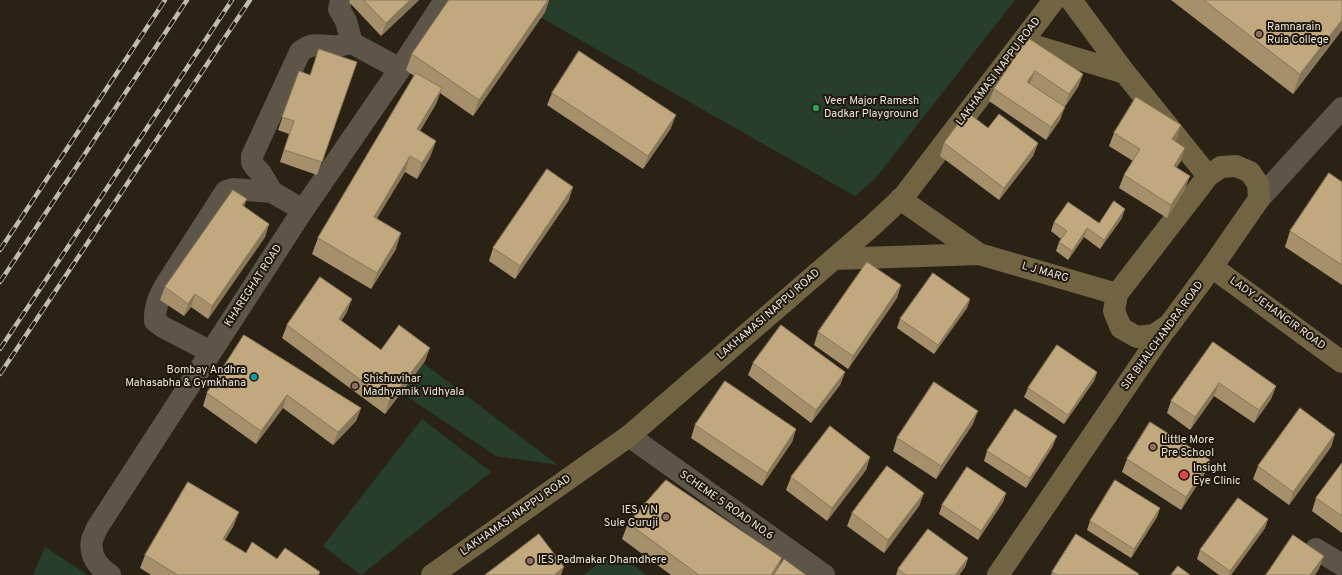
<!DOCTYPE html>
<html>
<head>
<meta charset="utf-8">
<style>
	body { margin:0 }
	canvas { display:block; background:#292215 }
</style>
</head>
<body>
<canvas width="1342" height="575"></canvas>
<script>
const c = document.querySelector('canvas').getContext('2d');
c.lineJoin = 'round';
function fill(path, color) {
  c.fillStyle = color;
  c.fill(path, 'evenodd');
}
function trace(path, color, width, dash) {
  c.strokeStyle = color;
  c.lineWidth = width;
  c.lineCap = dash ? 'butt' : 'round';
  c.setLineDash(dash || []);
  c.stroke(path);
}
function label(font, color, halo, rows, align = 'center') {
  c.font = font + ' Overpass,sans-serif';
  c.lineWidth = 4;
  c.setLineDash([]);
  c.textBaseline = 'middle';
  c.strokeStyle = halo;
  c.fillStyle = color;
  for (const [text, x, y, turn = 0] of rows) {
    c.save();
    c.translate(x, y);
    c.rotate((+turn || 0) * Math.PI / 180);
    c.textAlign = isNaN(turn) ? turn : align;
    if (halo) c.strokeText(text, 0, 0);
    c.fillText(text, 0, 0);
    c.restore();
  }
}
const green = new Path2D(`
	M510,0H1015L875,179L855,196Z
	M423,363L558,465L496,456L400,392Z
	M422,419L491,472L361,575L323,546Z
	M45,547L88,575H33Z
	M615,552L647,575H583Z`);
const street = new Path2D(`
	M341,0L339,9L346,21L352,43L400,69
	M1259,199L1342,108
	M303,210L272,192L260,172L255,167L252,162V156L300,52C313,42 315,46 330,46C337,47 345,44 352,43
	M211,352L163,327L155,321C154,308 159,297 165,286L226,191L233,189L272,192
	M629,436L824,575
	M1316,549L1342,565
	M110,575C98,567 89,555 92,540C93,536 96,531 97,528L303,210L400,69L445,0`);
const secondary = new Path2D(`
	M1071,0L1125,73L1208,176
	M1022,42L1125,73
	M900,199L979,254L1117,294
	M834,259L979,254
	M1212,267L1342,362
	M432,575L629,436L873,225L904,196L1054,0
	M998,575L1163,332L1169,325L1212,267L1259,199L1258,184L1250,172L1236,166L1221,167L1208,176L1117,294L1114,311L1121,328L1137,337L1154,335L1169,325`);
const rail = new Path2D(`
	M0,250L165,0
	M0,282L187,0
	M0,349L232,0
	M0,374L250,0`);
const wall = new Path2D(`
	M350,0H419L381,36L349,2Z
	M449,0H549L545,12L473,116L440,93L436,104L420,131L436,141L430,157L417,179L405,172L377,218L396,249L371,289L312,254L318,238L414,76L406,70L412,54Z
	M1171,0H1342V30L1293,94Z
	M1028,38L1083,74L1078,87L1064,107L1060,120L1046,140L989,101L994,89Z
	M357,62L317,175L280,162L289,134L278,130L299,71L310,75Z
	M552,93L671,128L643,169L547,105Z
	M1181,125L1177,138L1175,141L1181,161L1176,168L1185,189L1167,218L1119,188L1124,175L1133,161L1109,146L1114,133Z
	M988,128L1038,143L1033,156L999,200L940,156L944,143Z
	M1342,182V285L1285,247L1290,231Z
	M569,200L515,279L489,261L493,248Z
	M244,207L269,224L265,237L208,319L191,307L184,316L160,300L165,287Z
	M1122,218L1100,249L1084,237L1068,260L1056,251L1059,242L1061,239L1051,231L1054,222L1099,223Z
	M901,285L897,298L848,369L814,345L818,332Z
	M970,299L967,308L934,354L897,328L900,319Z
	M347,312L341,321L381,350L425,361L385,414L282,338L287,325Z
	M244,335L361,408L356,421L333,445L283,408L256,444L203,406L207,393Z
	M1213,342L1276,386L1271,399L1254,423L1214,396L1190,430L1167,413L1171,401Z
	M753,363L845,372L840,385L811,423L748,375Z
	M1097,372L1094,381L1064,424L1024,397L1028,388Z
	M973,424L936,479L893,451L897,438Z
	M695,425L796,429L792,442L762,486L691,438Z
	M1335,434L1331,447L1289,505L1253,479L1258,466Z
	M1053,446L1026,488L984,461L987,451Z
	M870,457L866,470L827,521L786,490L791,477Z
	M1127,459L1210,460L1205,473L1181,510L1122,472Z
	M1342,463V533L1312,511L1316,498Z
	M924,493L919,506L884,553L847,526L852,513Z
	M1006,493L1003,502L978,540L939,514L942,505Z
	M1160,508L1157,517L1131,558L1087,530L1090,521Z
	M1268,519L1265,528L1231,575H1219L1197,559L1200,550Z
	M628,523L780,566L806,575H671L622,539Z
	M234,525L225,540L246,553L277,559L320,572L319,575H151L140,568L145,555Z
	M968,558L965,567L959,575H896L898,569Z
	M1052,572L1139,575H1051Z`);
const shadedWall = new Path2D(`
	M410,0H419L381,36L386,23Z
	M548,0H549L545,12L473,116L479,100Z
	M1342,20V30L1293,94L1300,74Z
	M1035,71L1030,84L1027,82Z
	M1083,74L1078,87L1065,107L1069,94Z
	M442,88L436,104L411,145L417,129Z
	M1065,107L1060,120L1046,140L1051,127Z
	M676,115L671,128L643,169L648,156Z
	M1181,125L1177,138L1167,152L1172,139Z
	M436,141L430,157L417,179L422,163Z
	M1038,143L1033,156L999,200L1004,188Z
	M1185,148L1181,161L1169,179L1174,166Z
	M410,156L405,172L368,233L374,217Z
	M1190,176L1185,189L1167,218L1171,205Z
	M573,187L569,200L515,279L520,266Z
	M247,199L242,212V205Z
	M1125,209L1122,218L1100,249L1104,240Z
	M269,224L265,237L208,319L212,306Z
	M1087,228L1084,237L1068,260L1072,251Z
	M401,233L396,249L371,289L377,273Z
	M901,285L897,298L848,369L853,356Z
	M195,294L191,307L184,316L188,304Z
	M352,299L347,312L334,332L339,319Z
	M970,299L967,308L934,354L938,345Z
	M430,348L425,361L385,414L389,401Z
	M845,372L840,385L811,423L816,410Z
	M1097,372L1094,381L1064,424L1068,415Z
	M1219,383L1214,396L1190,430L1195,417Z
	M1276,386L1271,399L1254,423L1259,410Z
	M287,395L283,408L256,444L261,431Z
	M361,408L356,421L333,445L338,432Z
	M978,411L973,424L936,479L941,466Z
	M796,429L792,442L762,486L767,473Z
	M1335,434L1331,447L1289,505L1293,492Z
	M1057,436L1053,446L1026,488L1030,478Z
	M870,457L866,470L827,521L832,508Z
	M1210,460L1205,473L1181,510L1186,497Z
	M924,493L919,506L884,553L888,540Z
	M1006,493L1003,502L978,540L981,531Z
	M1160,508L1157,517L1131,558L1134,549Z
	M239,512L234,525L218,552L223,539Z
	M1268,519L1265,528L1231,575H1229L1230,571Z
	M1324,556L1319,569L1315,575H1310Z
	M782,558L777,574L776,575H771Z
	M968,558L965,567L959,575H955Z
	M564,567L561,575H554Z`);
const building = new Path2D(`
	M364,0H410L386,23Z
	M449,0H548L479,100L412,54Z
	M1204,0H1342V20L1300,74Z
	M1028,38L1083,74L1069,94L1035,71L1027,82L1065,107L1051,127L994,89Z
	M319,49L357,62L322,162L284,150L294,121L282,117L299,71L310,75Z
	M579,51L676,115L648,156L552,93Z
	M416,73L442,88L417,129L436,141L422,163L410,156L374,217L401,233L377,273L318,238Z
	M1136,97L1181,125L1172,139L1185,148L1174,166L1190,176L1171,205L1124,175L1140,149L1114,133Z
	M967,112L988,128L999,114L1038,143L1004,188L944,143Z
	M547,169L573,187L520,266L493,248Z
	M1329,173L1342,182V265L1290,231Z
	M233,190L247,199L242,205L269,224L212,306L195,294L188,304L165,287Z
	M1114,201L1125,209L1104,240L1087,228L1072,251L1059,242L1067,231L1054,222L1068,202L1099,223Z
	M867,262L901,285L853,356L818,332Z
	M933,273L970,299L938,345L900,319Z
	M320,277L352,299L339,319L381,350L399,325L430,348L389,401L287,325Z
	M781,325L845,372L816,410L753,363Z
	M244,335L361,408L338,432L287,395L261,431L207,393Z
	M1213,342L1276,386L1259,410L1219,383L1195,417L1171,401Z
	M1057,345L1097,372L1068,415L1028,388Z
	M725,381L796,429L767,473L695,425Z
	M934,382L978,411L941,466L897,438Z
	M1300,408L1335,434L1293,492L1258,466Z
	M1015,409L1057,436L1030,478L987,451Z
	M1150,422L1210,460L1186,497L1127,459Z
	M830,426L870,457L832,508L791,477Z
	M1342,463V516L1316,498Z
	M887,466L924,493L888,540L852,513Z
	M967,467L1006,493L981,531L942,505Z
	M666,480L782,558L771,575H699L628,523Z
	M1115,480L1160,508L1134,549L1090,521Z
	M188,482L239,512L223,539L246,553L252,542L277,559L285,548L320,572L317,575H178L145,555Z
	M1238,498L1268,519L1230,571L1200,550Z
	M928,529L968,558L955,575H906L898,569Z
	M539,534L564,567L554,575H485Z
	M1076,534L1139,574L1138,575H1057L1052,572Z
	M1293,535L1324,556L1310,575H1266Z
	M784,559L806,575H774Z
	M1178,566L1190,575H1171Z`);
const markers = [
	[1259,34,4,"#8d6e63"],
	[816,108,4,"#2e9e5b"],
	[254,377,4,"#0f9aa8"],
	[355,386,4,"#8d6e63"],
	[1153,447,4,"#8d6e63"],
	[1184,475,5,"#e0444e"],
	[666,517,4,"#8d6e63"],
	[530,561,4,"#8d6e63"]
];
const poiNames = [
	["Ramnarain",1267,28],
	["Ruia College",1267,41],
	["Veer Major Ramesh",824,102],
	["Dadkar Playground",824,115],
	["Bombay Andhra",246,371,"right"],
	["Mahasabha & Gymkhana",246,384,"right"],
	["Shishuvihar",363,380],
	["Madhyamik Vidhyala",363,393],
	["Little More",1161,441],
	["Pre School",1161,454],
	["Insight",1193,469],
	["Eye Clinic",1193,482],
	["IES V N",658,511,"right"],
	["Sule Guruji",658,524,"right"],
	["IES Padmakar Dhamdhere",538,561]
];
const streetNames = [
	["LAKHAMASI NAPPU ROAD",999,72,-53],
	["L J MARG",1045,273,16],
	["KHAREGHAT ROAD",254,286,-57],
	["LADY JEHANGIR ROAD",1277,314,36],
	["LAKHAMASI NAPPU ROAD",769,315,-41],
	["SIR BHALCHANDRA ROAD",1163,336,-54],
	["SCHEME 5 ROAD NO.6",726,506,35],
	["LAKHAMASI NAPPU ROAD",516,516,-35]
];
fill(green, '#283e2d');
trace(street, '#5d5547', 22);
trace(secondary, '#726443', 22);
trace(rail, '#c0bbb2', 4.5);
trace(rail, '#20180c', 3, [9]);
fill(wall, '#a6906c');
fill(shadedWall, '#877658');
fill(building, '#c1a87e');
trace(building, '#877658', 1);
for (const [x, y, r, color] of markers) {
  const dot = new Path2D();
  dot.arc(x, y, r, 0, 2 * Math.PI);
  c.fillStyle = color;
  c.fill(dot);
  trace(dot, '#20180c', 1.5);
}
label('11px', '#eae5dd', '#20180c', poiNames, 'left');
label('11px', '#eae5dd', '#20180c', streetNames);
</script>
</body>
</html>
